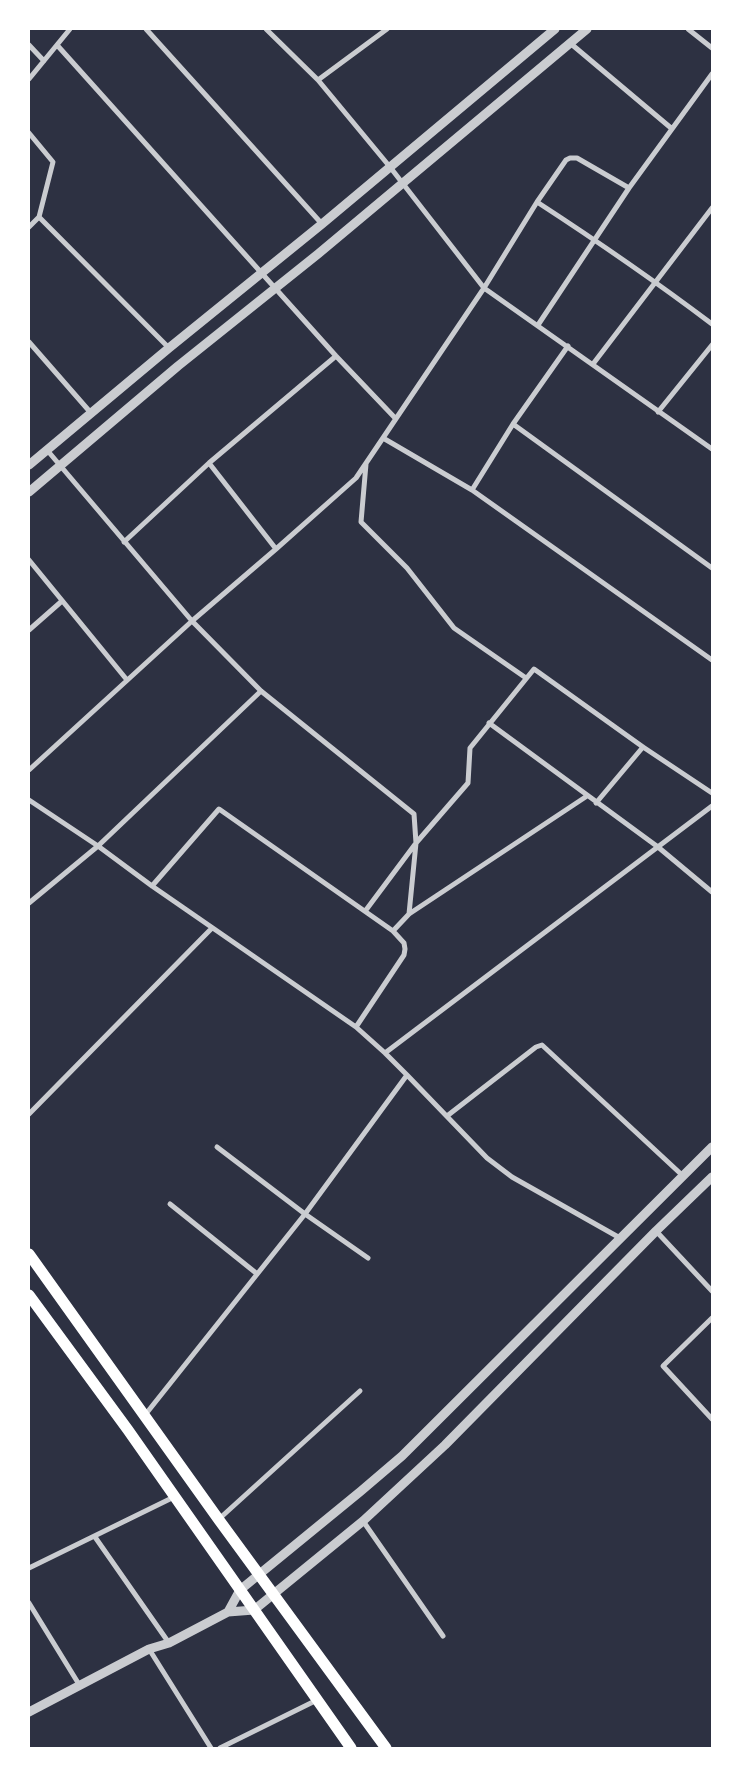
<!DOCTYPE html>
<html>
<head>
<meta charset="utf-8">
<style>
	body { margin:0 }
	#map { position:relative; width:741px; height:1777px; overflow:hidden; background:#2d3142; font-family:Montserrat,sans-serif }
	canvas { display:block }
	.frame { position:absolute; inset:0; border:30px solid #fff; pointer-events:none }
</style>
</head>
<body>
<div id="map">
<canvas width="741" height="1777"></canvas>
<div class="frame"></div>
</div>
<script>
const c = document.querySelector('canvas').getContext('2d');
c.lineJoin = 'round';
function trace(path, color, width, dash) {
  c.strokeStyle = color;
  c.lineWidth = width;
  c.lineCap = dash ? 'butt' : 'round';
  c.setLineDash(dash || []);
  c.stroke(path);
}
const minor = new Path2D(`
	M146,29L322,224
	M266,29L318,80L390,167L484,288L712,449
	M688,29L712,48
	M570,43L671,128
	M29,45L44,61
	M57,45L336,356L396,419
	M29,79L70,29
	M318,80L387,29
	M29,133L53,162L39,217L169,348
	M537,202C597,241 655,281 712,324
	M29,227L39,217
	M538,325L629,188L712,74
	M29,342L91,413
	M593,364L712,208
	M658,412L712,345
	M513,424L712,568
	M383,438L472,490L712,660
	M47,450L192,621L261,691L414,814L416,843L409,914
	M209,463L276,549
	M366,464L361,522L407,568L454,628L526,678
	M472,490L513,424L568,346
	M124,542L209,463L336,356
	M29,560L127,680
	M29,630L62,601
	M489,723L658,847L712,892
	M29,770L192,621L276,549L356,478L484,288L537,202L566,160L570,158H577L629,188
	M29,800L98,846L152,886L356,1027L385,1053L712,806
	M596,803L643,747
	M152,886L219,809L393,931L404,943L405,949L404,955L356,1027
	M29,903L98,846L261,691
	M366,910L416,843L468,783L470,748L534,669L643,747L712,793
	M393,931L409,914L587,796
	M407,1075L487,1158L512,1177L620,1238
	M29,1114L212,928
	M447,1116L536,1047L542,1045L682,1175
	M217,1147L305,1214L368,1258
	M170,1204L256,1273
	M656,1231L712,1291
	M712,1318L663,1366L712,1419
	M145,1415L305,1214L407,1075L385,1053
	M219,1519L360,1391
	M363,1521L443,1636
	M95,1537L169,1643
	M29,1568L174,1497
	M29,1603L80,1686
	M149,1649L211,1748
	M220,1748L317,1700`);
const tertiary = new Path2D(`
	M29,465L169,348L322,224L555,29
	M29,492L178,366L318,254L587,29
	M228,1612L240,1590L361,1491L402,1456L712,1147
	M29,1712L149,1649L169,1643L228,1612L254,1610L363,1521L445,1445L656,1231L712,1177`);
const primary = new Path2D(`
	M29,1254L219,1520L386,1748
	M29,1295L128,1430L351,1748`);
trace(minor, '#caccd0', 5);
trace(tertiary, '#caccd0', 9);
trace(primary, '#fff', 11);
</script>
</body>
</html>
